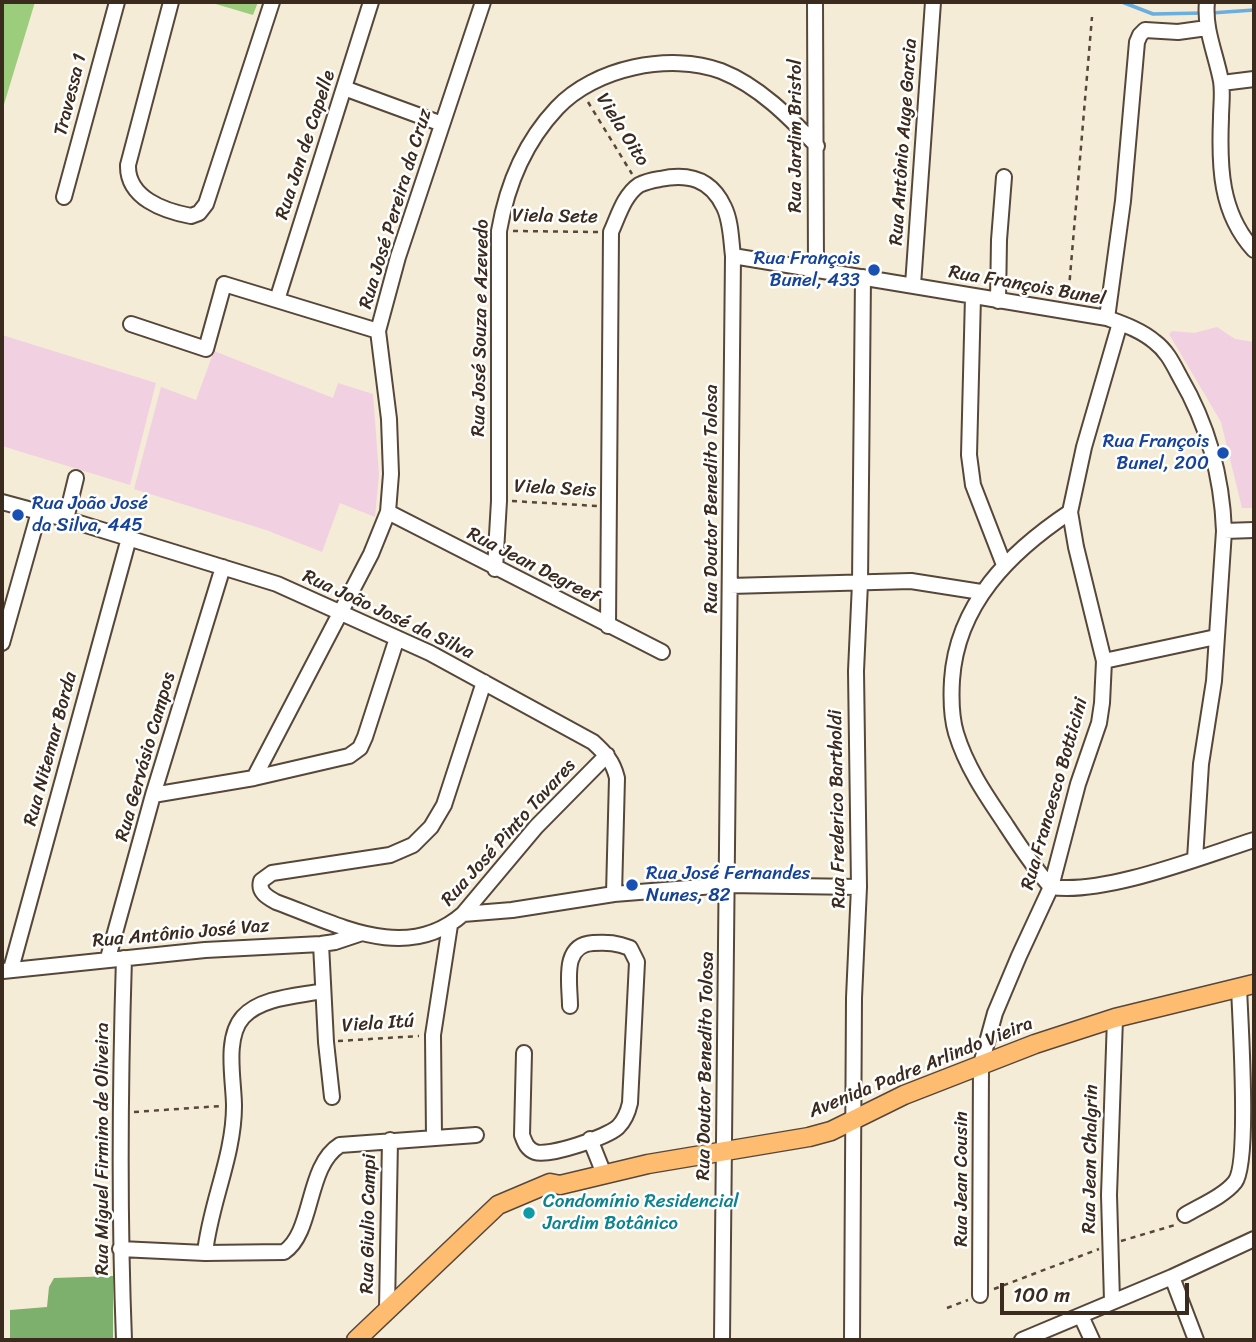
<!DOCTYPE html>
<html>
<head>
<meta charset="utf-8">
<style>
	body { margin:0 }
	#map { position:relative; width:1256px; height:1342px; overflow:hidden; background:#f4ecd7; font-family:Sriracha,sans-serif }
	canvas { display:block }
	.frame { position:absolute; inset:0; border:4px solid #3b2a1e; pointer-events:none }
	.scale { position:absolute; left:1000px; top:1283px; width:189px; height:32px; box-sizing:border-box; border:4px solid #3b2a1e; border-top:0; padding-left:9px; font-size:21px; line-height:24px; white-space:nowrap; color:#3b2a1e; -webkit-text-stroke:5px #fff; paint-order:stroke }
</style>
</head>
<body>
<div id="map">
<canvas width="1256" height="1342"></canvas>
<div class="frame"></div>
<div class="scale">100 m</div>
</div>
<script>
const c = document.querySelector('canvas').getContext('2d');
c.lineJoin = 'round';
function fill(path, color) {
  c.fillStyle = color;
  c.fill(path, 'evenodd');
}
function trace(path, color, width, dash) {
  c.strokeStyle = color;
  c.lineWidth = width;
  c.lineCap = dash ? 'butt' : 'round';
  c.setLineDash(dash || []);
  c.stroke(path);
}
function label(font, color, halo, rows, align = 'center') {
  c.font = font + ' Sriracha,sans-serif';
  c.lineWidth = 5;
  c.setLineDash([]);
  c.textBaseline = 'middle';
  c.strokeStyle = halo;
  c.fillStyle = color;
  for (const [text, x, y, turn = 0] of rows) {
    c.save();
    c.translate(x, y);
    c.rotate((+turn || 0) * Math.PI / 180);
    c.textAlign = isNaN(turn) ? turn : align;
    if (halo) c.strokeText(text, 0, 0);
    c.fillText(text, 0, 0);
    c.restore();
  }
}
const built = new Path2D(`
	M1217,327L1235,339L1254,342V508H1242L1221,422L1169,334L1172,331L1194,333Z
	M2,335L156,383L130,485L2,446Z
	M214,351L333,398L338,383L373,394L379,474L375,517L340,503L322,552L266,530L134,489L161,387L196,400Z`);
const green = new Path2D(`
	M2,2H35L2,111Z
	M209,2H258L253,15Z`);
const forest = new Path2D(`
	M113,1276V1340H10V1310L47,1307L49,1287L54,1278Z`);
const stream = new Path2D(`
	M1122,2L1153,14L1203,13
	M1211,13L1254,10`);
const path = new Path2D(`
	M588,102L632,174
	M513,231L598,232
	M1068,300L1092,17
	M512,501L597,506
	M338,1041L419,1036
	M134,1112L221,1106
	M1121,1241L1175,1225
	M994,1289L1099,1249
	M947,1308L968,1300`);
const minor = new Path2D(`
	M171,2L128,165C127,198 164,211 191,216L199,213L206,204L272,2
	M815,2L816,269
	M1207,2C1204,29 1216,54 1221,81C1223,93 1221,106 1221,118C1219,166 1220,213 1254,250
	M1222,83L1254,79
	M344,88L442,124
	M64,197L117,2
	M733,256L1107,318C1123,324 1141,330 1155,342C1167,351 1173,364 1180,377C1208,425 1222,476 1224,531L1214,681L1201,764L1195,859
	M913,285L933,2
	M973,296L969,455L973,485L1004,565
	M277,300L371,2
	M998,301L999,240L1004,177
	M1107,318L1123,201L1137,42L1140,35L1145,30L1178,32L1207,28
	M131,324L206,349L224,284L378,331
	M2,502L76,522L277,584L430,653L593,742C605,753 613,761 617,778L614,894
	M388,512L662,652
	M1070,512C1010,552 957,604 952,680C951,697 951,716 956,733C966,766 985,794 1004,822C1019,845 1033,867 1051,887C1105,895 1200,857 1254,840
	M66,519L76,478
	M1224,531L1254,530
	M495,569L499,501V231C507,185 525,142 557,108C594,68 670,52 721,71C759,86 789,117 817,146
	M730,586L911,581L981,592
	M608,626L611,232C618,217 624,195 639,185C645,182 654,180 660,179C688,173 711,179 724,207C731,221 731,240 733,256L722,1340
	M2,643L39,512
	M1104,661L1216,637
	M484,682L444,805L431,827L413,845L390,855L272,873L261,881C258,892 267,897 276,902C337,924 406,964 463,914L536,827L607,755
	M254,778L371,554L388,512L391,474L389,419L378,331L398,257L483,2
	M153,795L254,778L349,756L360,748L365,737L397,638
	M463,914L512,910L614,894L727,885L859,887
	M321,944L326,1042L332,1097
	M108,958L153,795L223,567
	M124,958C120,1086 119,1213 124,1340
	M11,969L129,538
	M3,971L205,950L321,944L335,942L362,933
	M524,1053L522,1135C525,1143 527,1149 535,1152C549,1157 607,1137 618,1127C625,1120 628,1112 630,1103L637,962L630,948C617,943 608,942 593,943C561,945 570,983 570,1006
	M434,1137L433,1035L450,925
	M590,1139L604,1174
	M1185,1215C1200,1206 1224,1196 1235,1182C1250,1163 1240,1019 1239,987
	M120,1249L205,1253L284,1252C314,1232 306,1166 340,1145L476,1135
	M205,1253C210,1204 234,1156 234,1106C234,1081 224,1038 243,1017C261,997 298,996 323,991
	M1172,1277L1196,1340
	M980,1295L981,1064L995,1013L1019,956L1051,887L1078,784L1099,723L1102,703L1104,661L1076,547L1070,512L1084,447L1120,323
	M1112,1301L1109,1195L1115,1018
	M387,1309L390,1140
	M1081,1316L1092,1340
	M852,1340L854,998L859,887L856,671L860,583L863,277
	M1022,1340L1172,1277L1254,1239`);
const major = new Path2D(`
	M356,1340L498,1205L550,1183L560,1185L648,1164L809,1137L831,1131L904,1095L1035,1044L1115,1018L1254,984`);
const markers = [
	[874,270,7,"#1a4fb4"],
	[1223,453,7,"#1a4fb4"],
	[18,515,7,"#1a4fb4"],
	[632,885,7,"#1a4fb4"],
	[529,1213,7,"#0f9aa8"]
];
const streetNames = [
	["Travessa 1",71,95,-76],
	["Viela Oito",622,130,58],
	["Rua Jardim Bristol",796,136,-90],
	["Rua Antônio Auge Garcia",904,142,-86],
	["Rua Jan de Capelle",306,145,-72],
	["Rua José Pereira da Cruz",396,209,-73],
	["Viela Sete",555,217,1],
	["Rua François Bunel",1027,286,10],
	["Rua José Souza e Azevedo",481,328,-89],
	["Viela Seis",555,489,3],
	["Rua Doutor Benedito Tolosa",712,499,-90],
	["Rua Jean Degreef",533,566,27],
	["Rua João José da Silva",388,615,25],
	["Rua Nitemar Borda",51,749,-75],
	["Rua Gervásio Campos",146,757,-74],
	["Rua Francesco Botticini",1055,794,-74],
	["Rua Frederico Bartholdi",838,809,-91],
	["Rua José Pinto Tavares",509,833,-48],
	["Rua Antônio José Vaz",181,934,-5],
	["Viela Itú",378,1024,-4],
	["Rua Doutor Benedito Tolosa",706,1066,-89],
	["Avenida Padre Arlindo Vieira",921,1068,-22],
	["Rua Miguel Firmino de Oliveira",103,1149,-90],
	["Rua Jean Chalgrin",1091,1159,-89],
	["Rua Jean Cousin",962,1179,-90],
	["Rua Giulio Campi",369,1224,-89]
];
const transitNames = [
	["Rua François",860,259],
	["Bunel, 433",860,281],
	["Rua François",1209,442],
	["Bunel, 200",1209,464],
	["Rua João José",32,504,"left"],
	["da Silva, 445",32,526,"left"],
	["Rua José Fernandes",646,874,"left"],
	["Nunes, 82",646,896,"left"]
];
const cultureNames = [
	["Condomínio Residencial",543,1202],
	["Jardim Botânico",543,1224]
];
fill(built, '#f1d0e2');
fill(green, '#9bcd7d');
fill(forest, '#7cb06c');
trace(stream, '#6aaddf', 3.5);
trace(minor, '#57473a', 18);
trace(major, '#57473a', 21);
trace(path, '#57473a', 2.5, [5, 5]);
trace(minor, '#fff', 14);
trace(major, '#febc70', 18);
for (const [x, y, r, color] of markers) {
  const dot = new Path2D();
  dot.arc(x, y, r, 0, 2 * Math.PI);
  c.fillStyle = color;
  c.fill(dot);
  trace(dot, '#fff', 2.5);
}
label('19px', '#3b2a1e', '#fff', streetNames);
label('19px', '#164399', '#fff', transitNames, 'right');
label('19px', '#0d838f', '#fff', cultureNames, 'left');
</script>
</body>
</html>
